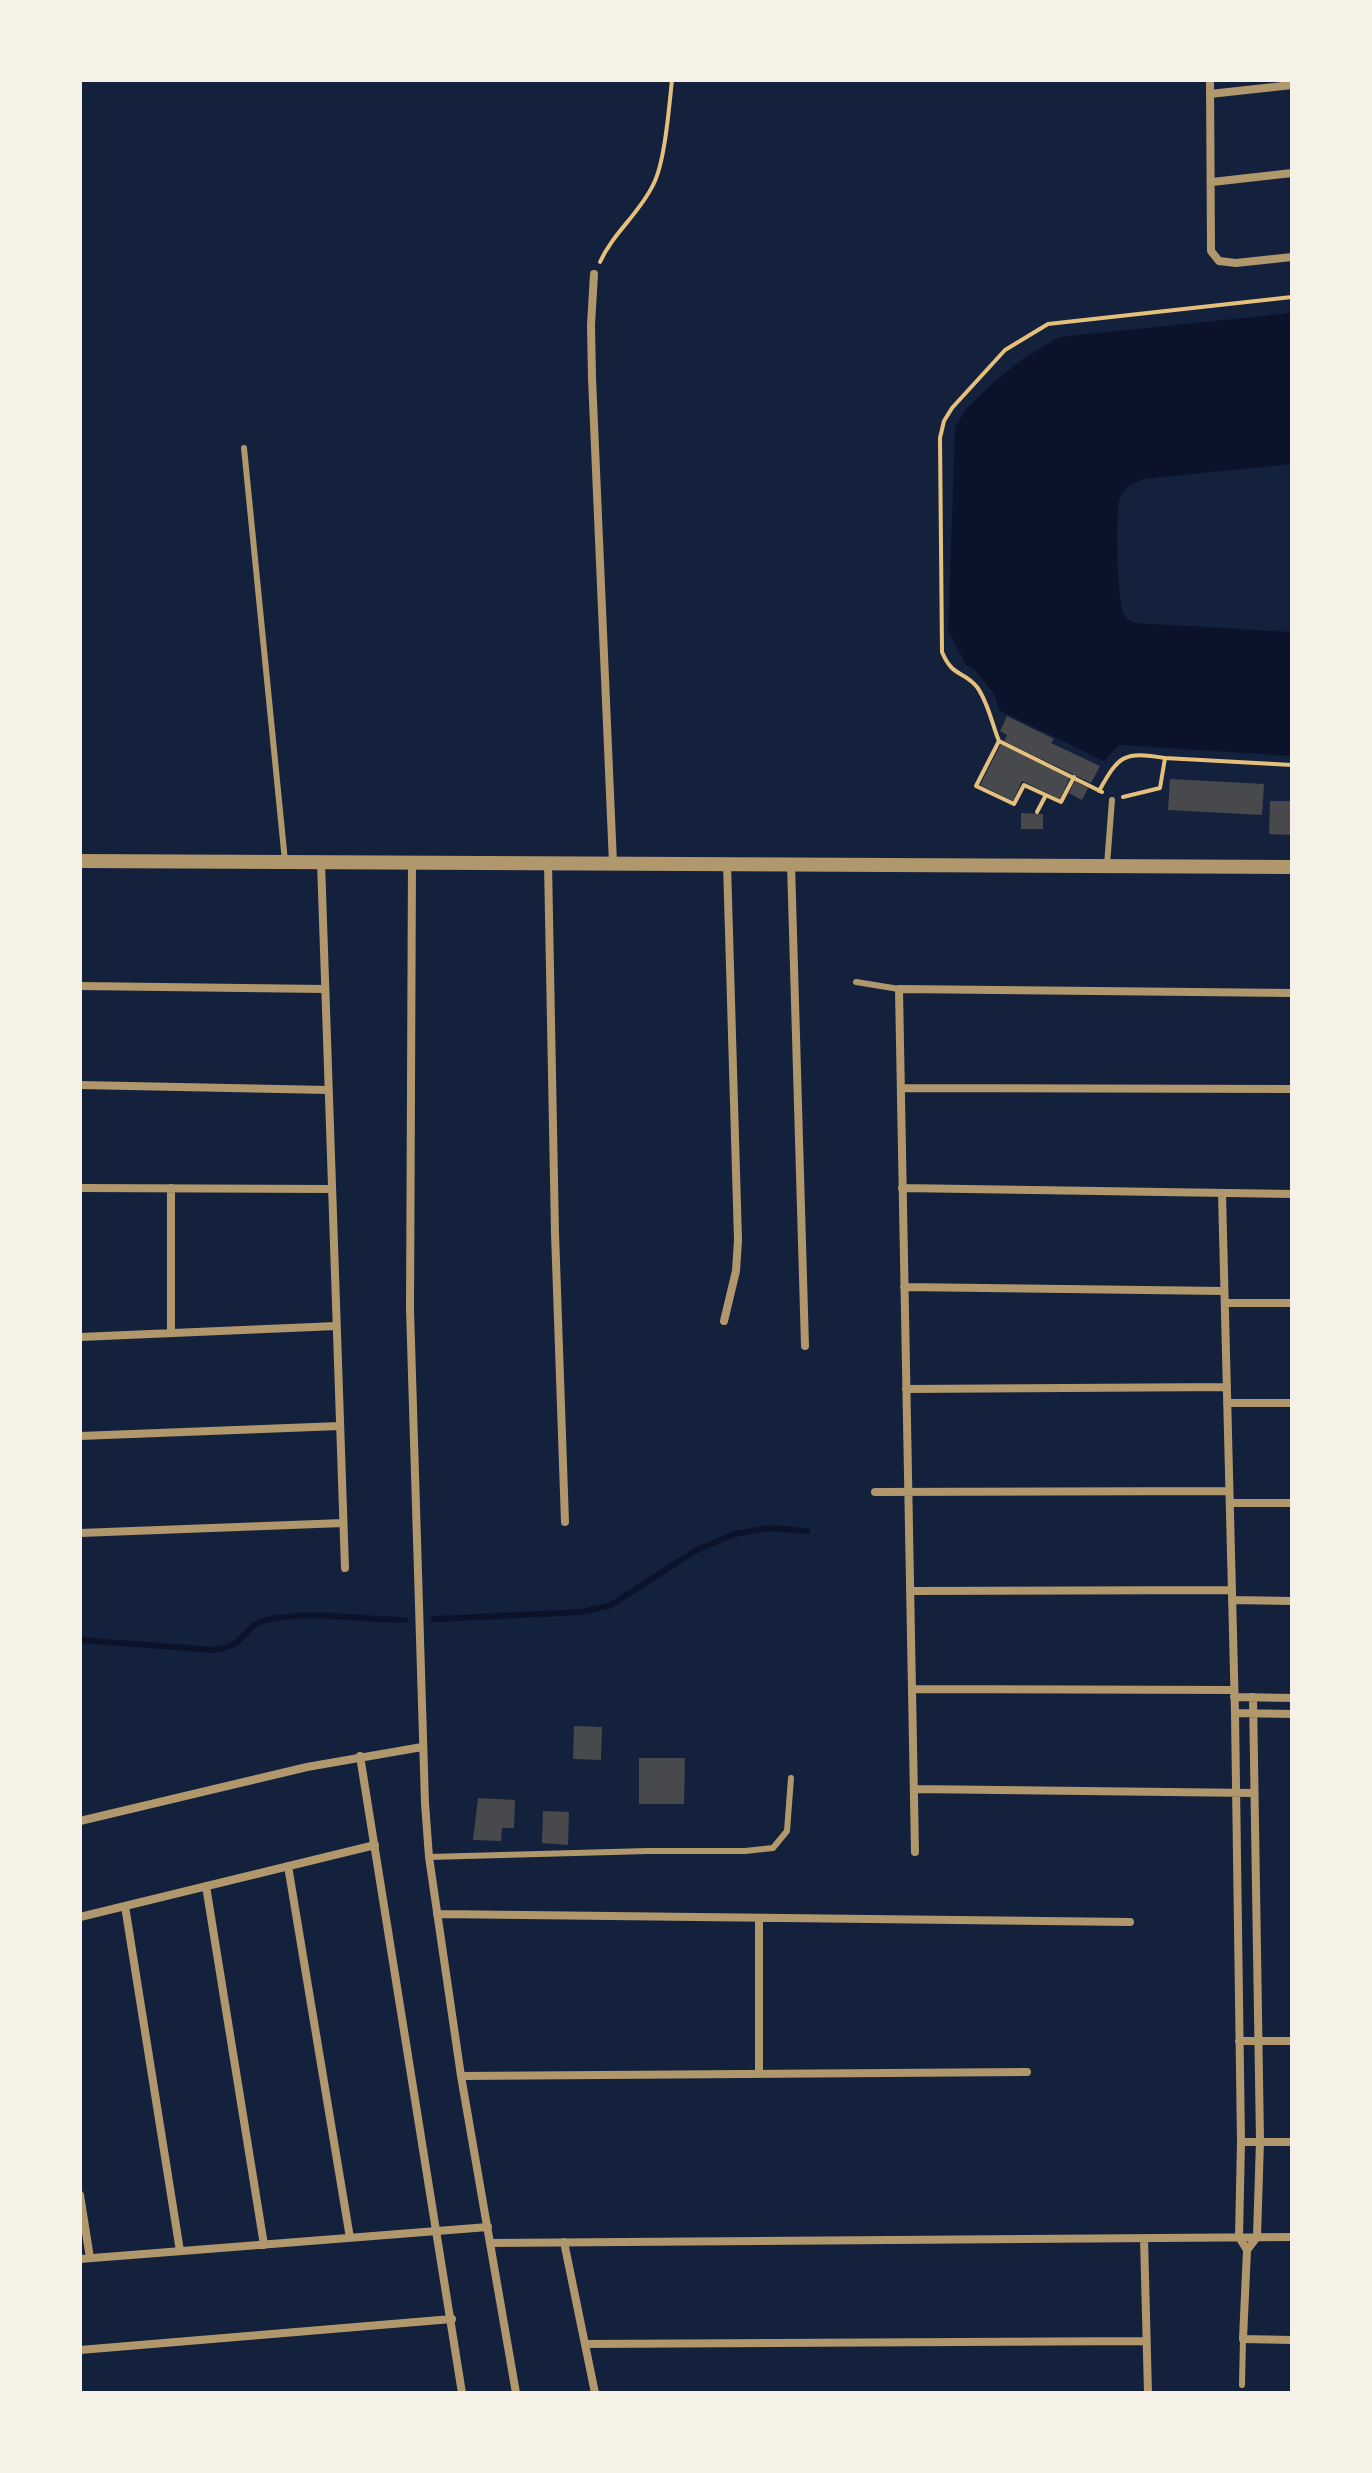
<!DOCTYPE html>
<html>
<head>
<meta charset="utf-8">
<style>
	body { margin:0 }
	#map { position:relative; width:1372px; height:2473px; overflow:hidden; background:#14213d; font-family:"Asap Condensed",sans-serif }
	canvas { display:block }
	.frame { position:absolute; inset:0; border:82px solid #f6f1e7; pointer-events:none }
</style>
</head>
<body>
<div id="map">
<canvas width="1372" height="2473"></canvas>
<div class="frame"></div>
</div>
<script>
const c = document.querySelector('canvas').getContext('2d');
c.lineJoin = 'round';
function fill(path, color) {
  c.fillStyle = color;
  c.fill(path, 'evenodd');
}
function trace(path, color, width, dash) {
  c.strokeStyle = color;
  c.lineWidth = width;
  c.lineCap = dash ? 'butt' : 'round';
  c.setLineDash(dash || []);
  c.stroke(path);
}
const water = new Path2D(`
	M1292,313V464L1144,479C1134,483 1125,486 1120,497C1115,510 1117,606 1125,616C1127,620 1132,621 1135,623L1292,632V756L1119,745L1104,761L999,710L995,695L975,670L966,665L948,631L955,427L967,408L994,382L1021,360L1059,337Z`);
const stream = new Path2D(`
	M434,1619L582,1612L611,1605L695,1551L734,1534L770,1528L807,1531
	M80,1640L213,1650C219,1648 227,1648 232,1645C247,1637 248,1624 266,1620C310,1610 361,1620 405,1620`);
const building = new Path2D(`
	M1007,716L1054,739L1051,743L1100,766L1091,783L1004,741L1007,735L1000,731Z
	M1001,744L1070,777L1060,799L1022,781L1013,801L980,785Z
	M1170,779L1264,784L1262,815L1168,810Z
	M1075,781L1088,788L1082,800L1069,793Z
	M1270,801H1292V835L1269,834Z
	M1021,813L1043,814V829H1021Z
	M574,1726L602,1727L601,1760L573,1759Z
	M639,1758H685L684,1804H639Z
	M478,1798L515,1800L514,1828H502L501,1841L473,1840Z
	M543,1811L569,1812L568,1845L542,1843Z`);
const path = new Path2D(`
	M600,262C613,233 639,214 653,185C665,163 669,107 672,80
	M999,741L976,786L1014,804L1024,785L1061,802L1074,777
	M1099,791C1119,755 1124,751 1165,758L1292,765
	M1102,792L999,741C992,724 988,702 977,687C963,670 953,678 942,652L940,438L944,421L952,408L1005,350L1048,324L1292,297
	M1123,797L1160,788L1165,758
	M1037,812L1046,795`);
const service = new Path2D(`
	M244,448L285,861
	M1107,865L1112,800
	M856,982L899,989
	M429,1857L648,1851H745L773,1848L787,1831L791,1778
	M1242,2385L1243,2339`);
const minor = new Path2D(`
	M1210,80L1211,251L1219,261L1236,263L1292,257
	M1210,94L1292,85
	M1212,182L1292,173
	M594,274L591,325L592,378L613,863
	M321,862L345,1568
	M412,863L410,1309L425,1803L429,1857L461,2076L516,2393
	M548,863L555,1233L565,1522
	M791,864L805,1346
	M80,986L325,989
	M80,1085L328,1090
	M901,1088L1292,1089
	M80,1188L332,1189
	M171,1188V1333
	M902,1188L1292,1194
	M1222,1193L1235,1713L1241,2142L1239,2237L1247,2250L1243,2339L1292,2340
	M904,1287L1224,1291
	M1225,1303H1292
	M724,1321L736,1271L738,1240L727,864
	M80,1337L336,1326
	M906,1389L1227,1387
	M1227,1403H1292
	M80,1436L340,1426
	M875,1492L1229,1491
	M1230,1503H1292
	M80,1533L343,1523
	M910,1591L1232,1590
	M1232,1600L1292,1601
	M912,1689L1234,1690
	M1234,1697L1292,1698
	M1235,1713L1292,1714
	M360,1756L462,2393
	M914,1789L1253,1793
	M80,1821L307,1767L422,1747
	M915,1852L899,989L1292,993
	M288,1866L350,2238
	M206,1886L264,2245
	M125,1906L180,2251
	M437,1914L1130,1922
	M80,1917L375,1845
	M759,1918V2074
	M1239,2041H1292
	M461,2076L1027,2072
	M1241,2142H1292
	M80,2195L90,2258
	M1144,2238L1148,2393
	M564,2242L595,2393
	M490,2243L1292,2237
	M1247,2250L1257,2237L1260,2141L1253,1697
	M80,2259L488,2227
	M585,2344L1146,2341
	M80,2350L452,2319`);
const tertiary = new Path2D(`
	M80,861L1292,867`);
fill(water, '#0b132b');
trace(stream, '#0b132b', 6);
fill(building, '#48494c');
trace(path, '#e5c07b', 4);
trace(service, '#b1986c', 6);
trace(minor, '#b1986c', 8);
trace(tertiary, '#b1986c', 14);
</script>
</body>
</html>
